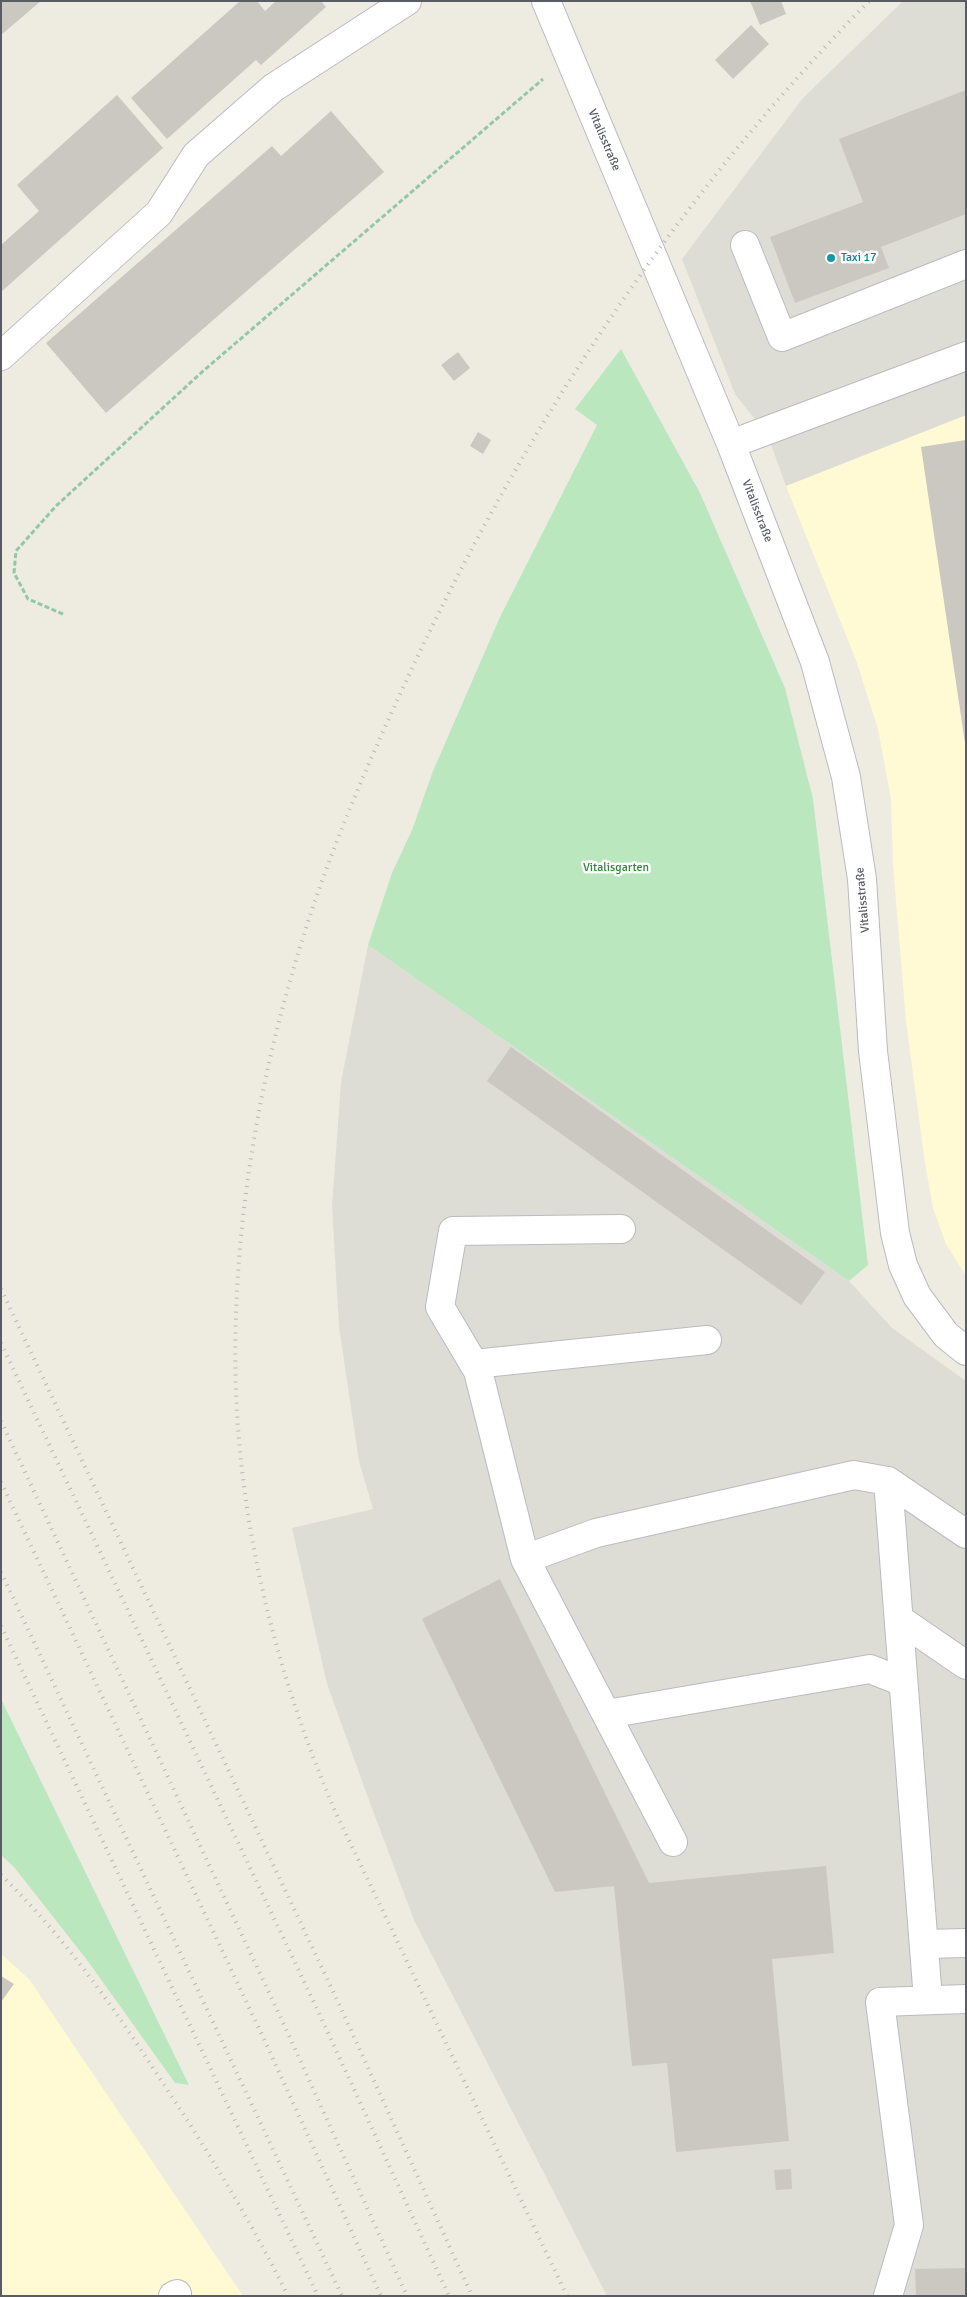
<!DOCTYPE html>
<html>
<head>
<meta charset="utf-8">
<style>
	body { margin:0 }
	#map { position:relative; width:967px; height:2297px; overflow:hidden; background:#eeece1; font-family:Signika,sans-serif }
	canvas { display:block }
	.frame { position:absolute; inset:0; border:2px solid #595d63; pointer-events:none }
</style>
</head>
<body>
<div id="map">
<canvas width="967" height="2297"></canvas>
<div class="frame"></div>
</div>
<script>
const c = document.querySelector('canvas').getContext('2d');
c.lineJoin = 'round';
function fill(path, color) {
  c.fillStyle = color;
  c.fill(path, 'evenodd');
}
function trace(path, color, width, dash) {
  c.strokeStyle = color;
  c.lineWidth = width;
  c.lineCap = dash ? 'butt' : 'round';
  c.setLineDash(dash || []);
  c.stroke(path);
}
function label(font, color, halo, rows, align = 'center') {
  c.font = font + ' Signika,sans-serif';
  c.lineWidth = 5;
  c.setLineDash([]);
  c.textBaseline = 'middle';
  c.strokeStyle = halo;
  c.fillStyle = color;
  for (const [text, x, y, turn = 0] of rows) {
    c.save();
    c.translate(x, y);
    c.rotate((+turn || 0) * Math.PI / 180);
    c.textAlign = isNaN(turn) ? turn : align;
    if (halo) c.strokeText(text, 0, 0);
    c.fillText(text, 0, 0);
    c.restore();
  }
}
const commercial = new Path2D(`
	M966,415V1276L946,1244L933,1208L925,1163L906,1021L893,865L891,799L878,729L856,660L786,486Z
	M1,1954L29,1979L243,2296H1Z`);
const industrial = new Path2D(`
	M903,1H966V415L786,486L768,436L735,394L682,259L803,98Z
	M368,945L849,1281L892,1328L966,1381V2296H607L414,1920L370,1803L327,1684L292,1528L373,1509L359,1461L339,1327L332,1206L341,1082Z`);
const green = new Path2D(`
	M621,349L700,493L785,688L813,799L868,1265L849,1281L368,945L392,873L412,830L433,771L500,617L597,425L575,409Z
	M1,1699L189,2085L175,2083L87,1960L14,1867L1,1855Z`);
const building = new Path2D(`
	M1,1H41L1,35Z
	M240,1H257L265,11L276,1H321L326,7L261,65L256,60L167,139L131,98Z
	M750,1H781L786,14L760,25Z
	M751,25L769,44L733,79L715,60Z
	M966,90V214L881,247L889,268L795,303L770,237L863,202L839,139Z
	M117,95L163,148L1,292V245L39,211L17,185Z
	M331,111L384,172L106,413L46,343L272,146L281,156Z
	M458,352L470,368L454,381L441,365Z
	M478,432L491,440L483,454L470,446Z
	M966,440V743H965L921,447Z
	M511,1047L825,1272L801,1305L487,1081Z
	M500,1579L649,1883L826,1866L834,1953L772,1959L789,2141L676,2152L667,2063L632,2066L614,1886L555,1892L422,1619Z
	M1,1976L14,1984L1,2002Z
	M791,2169L792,2189L776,2190L774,2170Z
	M966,2268V2296H916L915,2269Z`);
const path = new Path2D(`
	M63,614L28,599L14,573L16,551L56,506L202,372L543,79`);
const minor = new Path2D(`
	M546,1L731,444L815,662L846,777L862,879L873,1051L895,1233L903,1265L917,1296L946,1335L966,1351
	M745,245L782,337L966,264
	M1,356L159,213L196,155L273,88L407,1
	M731,444L966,356
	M621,1229L453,1231L440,1307L478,1371L525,1559L596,1533L854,1475L888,1481L928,2000
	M474,1364L707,1340
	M888,1481L966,1534
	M525,1559L673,1842
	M899,1619L966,1665
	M607,1714L870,1669L903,1682
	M924,1944L966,1943
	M173,2296L177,2294
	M888,2296L909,2225L880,2002L966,1999`);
const rail = new Path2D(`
	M1,1289L339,2004L472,2296
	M1,1343L318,2011L449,2296
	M1,1421L286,2029L407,2296
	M1,1482L263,2037L381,2296
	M1,1572L342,2296
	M1,1626L318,2296
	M1,1875C61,1933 110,2002 155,2071C204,2145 249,2217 288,2296
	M567,2296L335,1811C278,1678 242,1538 236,1393C230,1221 264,1043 322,881C349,806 382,732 416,660C531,417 681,193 869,1`);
const markers = [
	[831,258,5,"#0f9aa8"]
];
const streetNames = [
	["Vitalisstraße",604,140,67],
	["Vitalisstraße",757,511,69],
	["Vitalisstraße",863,900,-95]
];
const cultureNames = [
	["Taxi 17",841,258]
];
const parkNames = [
	["Vitalisgarten",616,868]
];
fill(commercial, '#fff9d4');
fill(industrial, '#deddd5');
fill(green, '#bbe7bf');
fill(building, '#cac8c0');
trace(minor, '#b9bbc1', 30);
trace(path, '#93c8a7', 3, [5, 2.5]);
trace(minor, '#fff', 28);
trace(rail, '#b5b6b6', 4, [1, 6]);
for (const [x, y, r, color] of markers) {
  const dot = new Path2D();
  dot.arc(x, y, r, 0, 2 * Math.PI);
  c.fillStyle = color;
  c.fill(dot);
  trace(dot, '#fff', 2);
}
label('12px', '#595d63', '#fff', streetNames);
label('12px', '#0d838f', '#fff', cultureNames, 'left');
label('12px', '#2e853a', '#fff', parkNames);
</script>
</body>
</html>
